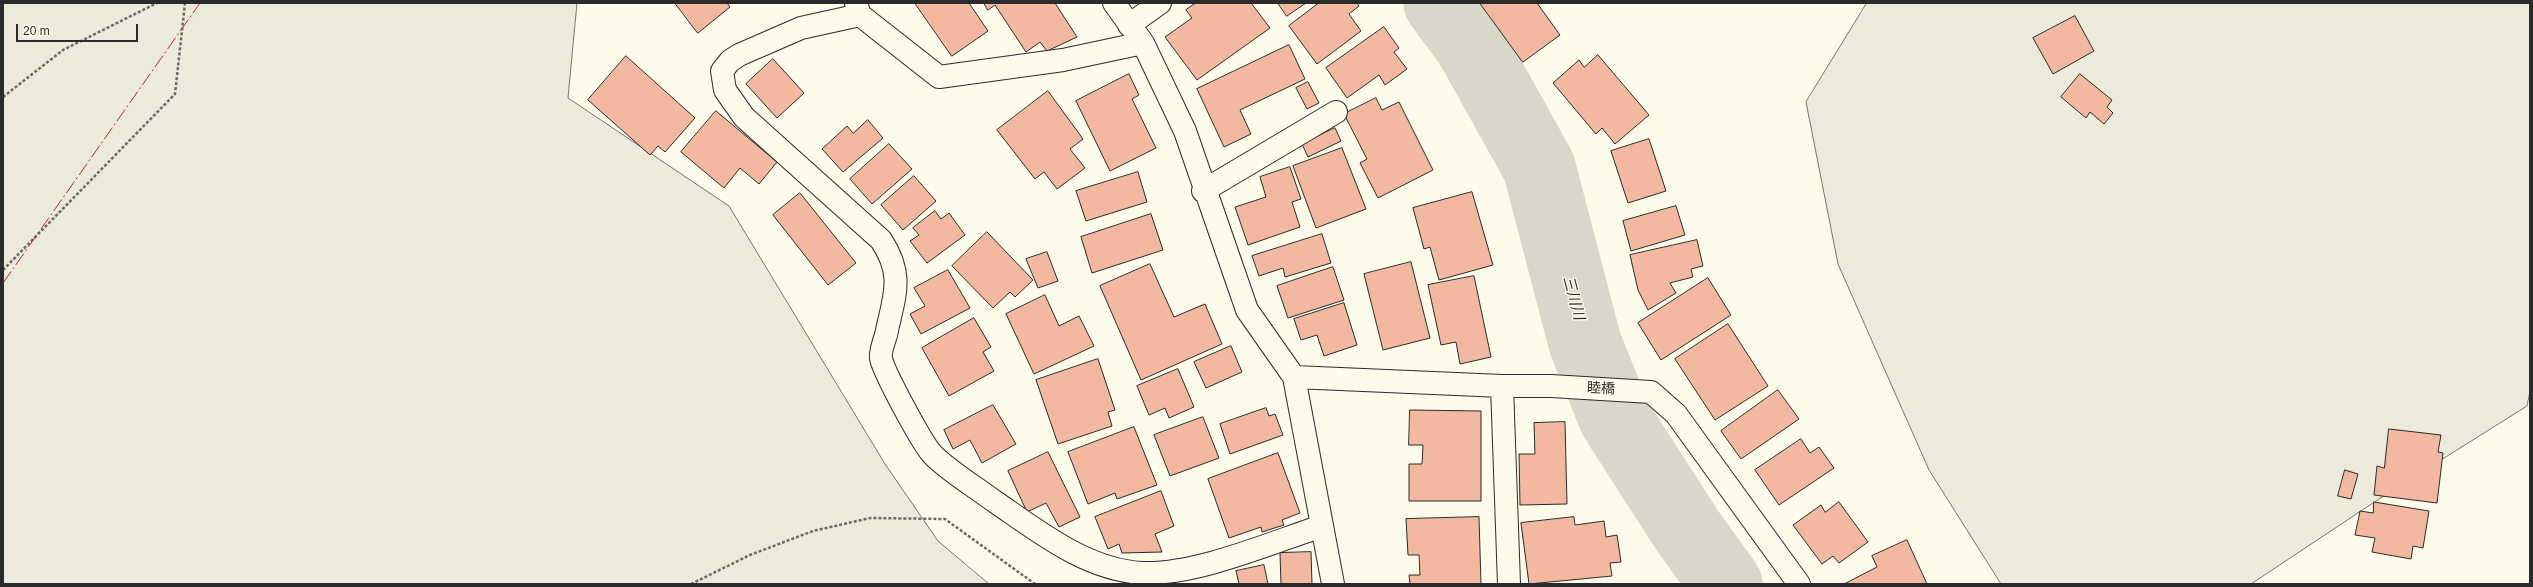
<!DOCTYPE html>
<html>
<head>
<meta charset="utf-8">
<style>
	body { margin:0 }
	#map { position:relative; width:2533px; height:587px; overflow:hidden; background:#fdfbea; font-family:Arial,sans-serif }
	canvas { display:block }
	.frame { position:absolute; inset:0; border:4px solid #2b2b2b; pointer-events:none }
	.scale { position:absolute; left:16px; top:24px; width:122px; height:18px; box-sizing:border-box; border:2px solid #2b2b2b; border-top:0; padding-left:5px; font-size:12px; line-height:14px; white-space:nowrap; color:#2b2b2b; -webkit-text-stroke:3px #fdfbea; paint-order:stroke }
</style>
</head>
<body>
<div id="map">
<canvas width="2533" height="587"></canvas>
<div class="frame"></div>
<div class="scale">20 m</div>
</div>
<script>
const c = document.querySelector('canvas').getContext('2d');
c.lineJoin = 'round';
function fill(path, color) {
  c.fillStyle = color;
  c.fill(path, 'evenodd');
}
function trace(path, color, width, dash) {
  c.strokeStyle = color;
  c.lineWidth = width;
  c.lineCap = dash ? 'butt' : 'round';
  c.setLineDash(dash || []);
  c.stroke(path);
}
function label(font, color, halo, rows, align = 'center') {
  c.font = font + ' Arial,"Noto Sans JP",sans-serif';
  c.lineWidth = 3;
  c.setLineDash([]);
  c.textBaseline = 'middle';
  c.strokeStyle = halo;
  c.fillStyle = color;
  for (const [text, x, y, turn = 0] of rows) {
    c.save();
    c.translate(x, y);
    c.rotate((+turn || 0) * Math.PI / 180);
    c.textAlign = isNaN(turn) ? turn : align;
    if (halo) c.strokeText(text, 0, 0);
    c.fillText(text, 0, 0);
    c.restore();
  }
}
const green = new Path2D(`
	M3,3H577L568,98L729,206L885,464L938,541L989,584H3Z
	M1867,3H2530V391L2527,406L2382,497L2251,584H2001L1929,470L1838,264L1806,102Z`);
const river = new Path2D(`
	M1440,3L1471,45L1539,167L1585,343L1615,418L1687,530L1726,584`);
const building = new Path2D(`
	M675,3H727L730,7L698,33Z
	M915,3H969L988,31L952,56Z
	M984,3H1055L1077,37L1047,51L1040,42L1026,52L995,5L988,10Z
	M1196,3H1251L1270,28L1197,80L1165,37L1192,18L1186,10Z
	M1278,3H1306L1287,16Z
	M1319,3H1357L1359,6L1349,14L1361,31L1317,64L1289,26Z
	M1480,3H1537L1560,35L1523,62Z
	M2075,16L2094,51L2053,74L2033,38Z
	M1384,27L1399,48L1394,52L1407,69L1385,85L1379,75L1347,98L1326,68Z
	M1289,45L1305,79L1240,110L1251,134L1224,147L1197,89Z
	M1598,55L1649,115L1615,144L1602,128L1596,134L1553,83L1579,60L1584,67Z
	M626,56L695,118L665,152L658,146L650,155L588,100Z
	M773,59L804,93L777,118L746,84Z
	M1129,74L1139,95L1132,99L1156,148L1110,171L1076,101Z
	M2080,74L2112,100L2107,107L2113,113L2104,124L2090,112L2086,118L2061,97Z
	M1308,82L1319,103L1307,109L1296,88Z
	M1048,91L1083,139L1070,149L1085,168L1057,189L1044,172L1035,179L997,130Z
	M1376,98L1382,110L1399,102L1433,170L1378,198L1360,163L1367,159L1344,114Z
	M716,111L777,162L759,184L740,168L724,188L681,152Z
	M868,120L883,138L843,172L822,149L847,126L853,133Z
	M1335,128L1341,141L1308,157L1302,144Z
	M1649,139L1666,191L1628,203L1611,151Z
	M889,144L912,169L872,204L850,179Z
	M1342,148L1366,209L1316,228L1293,166Z
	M1290,167L1301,199L1292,202L1300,227L1248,245L1235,207L1266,197L1260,177Z
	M1138,172L1147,202L1086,221L1076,191Z
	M914,176L936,201L903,230L881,205Z
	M1472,192L1493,265L1439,280L1430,247L1424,249L1413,208Z
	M800,193L856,263L828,285L773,215Z
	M1676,206L1685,235L1631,251L1623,221Z
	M935,211L941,219L949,213L965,235L927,263L910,241L919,235L913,228Z
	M1151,214L1163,250L1092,273L1081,237Z
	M987,232L1033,280L1015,297L1010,292L993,308L952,266Z
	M1322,234L1331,263L1285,277L1283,268L1259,276L1252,256Z
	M1697,240L1703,266L1691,269L1693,277L1670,283L1676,293L1648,310L1638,290L1630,255Z
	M1047,252L1058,281L1038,288L1026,259Z
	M1411,262L1430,338L1383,350L1364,274Z
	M1150,264L1174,317L1205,304L1222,344L1141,380L1100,286Z
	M1333,267L1344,300L1288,318L1277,286Z
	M948,270L970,308L921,334L910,314L925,306L914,288Z
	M1474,276L1491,357L1460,364L1456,342L1441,345L1428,285Z
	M1708,278L1731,315L1661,360L1638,323Z
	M1045,295L1059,326L1079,316L1094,346L1034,374L1006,314Z
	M1344,303L1357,345L1324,356L1317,335L1301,340L1294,319Z
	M974,318L991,347L983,352L994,371L949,396L922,348Z
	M1728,324L1768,386L1715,420L1675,359Z
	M1231,346L1242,372L1206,388L1194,362Z
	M1098,359L1115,410L1108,412L1112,426L1058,444L1036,380Z
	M1178,369L1194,407L1169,418L1165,408L1149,415L1137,386Z
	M1778,390L1799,419L1741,459L1721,431Z
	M993,405L1016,444L982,463L970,440L953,449L944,430Z
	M1266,408L1269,416L1275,414L1283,435L1230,454L1220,424Z
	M1410,410L1481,411V501H1409V464H1422L1423,445H1409Z
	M1203,417L1219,458L1170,476L1154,435Z
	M1565,422L1567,504L1520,505L1519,454H1535L1534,423Z
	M1134,427L1157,485L1117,499L1115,493L1088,504L1068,452Z
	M2389,429L2441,435L2438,452L2443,453L2437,503L2374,495L2377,466L2384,468Z
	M1801,439L1810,453L1819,447L1834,468L1779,505L1755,470Z
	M1048,452L1080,517L1059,527L1046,503L1027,512L1008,471Z
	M1278,453L1300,513L1282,520L1284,525L1262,532L1261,527L1229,538L1208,479Z
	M2345,470L2358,474L2351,499L2338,496Z
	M1161,491L1174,526L1155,534L1162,552L1122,553L1119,544L1108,549L1095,517Z
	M1839,502L1868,542L1839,563L1833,556L1822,564L1793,525L1821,505L1825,512Z
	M2374,502L2429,511L2423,548L2413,546L2411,559L2372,552L2375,538L2355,535L2360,511L2373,513Z
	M1479,517L1481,584H1410L1409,575H1420L1419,555H1408L1406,519Z
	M1574,517L1575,525L1604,521L1606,537L1617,535L1621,562L1610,563L1612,576L1529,584L1521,523Z
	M1907,540L1927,584H1844L1877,567L1872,556Z
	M1311,552L1312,584H1281L1280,553Z
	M1264,565L1268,584H1239L1236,571Z`);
const path = new Path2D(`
	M3,97L63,50L157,3
	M3,270L175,94L185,3
	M691,584L750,555L813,531L870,518L945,519L1035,584`);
const street = new Path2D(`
	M856,3L860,15L939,77L1063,60L1143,43
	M1114,3L1143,43L1185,131L1247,310L1294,377L1333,584
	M860,15L801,28L739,55L730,61L722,71L725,90L744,117L881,240C905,276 894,296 886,335C884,341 880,352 881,358C883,371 923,445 933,455C950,472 974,486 994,501C1038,531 1086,570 1142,573C1197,575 1270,543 1322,526
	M1129,25L1160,3
	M1203,191L1336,112
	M1294,377L1502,386H1551L1651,392L1676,414L1799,584
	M1502,386L1509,584`);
const power = new Path2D(`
	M3,283L200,3`);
const streetNames = [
	["睦橋",1601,389,3]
];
const waterNames = [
	["三川川",1573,298,75]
];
fill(green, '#ecebdb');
trace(green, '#74746e', 1);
trace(river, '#d8d7c9', 73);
fill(building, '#f2b8a0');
trace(building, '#2b2b2b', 1);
trace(street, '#2b2b2b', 24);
trace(path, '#6a6964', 2.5, [3, 2]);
trace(street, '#fdfbea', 22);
trace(power, '#c62828', 1, [14, 3, 2, 3]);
label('14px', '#2b2b2b', '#fdfbea', streetNames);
label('italic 15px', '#2b2b2b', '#fdfbea', waterNames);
</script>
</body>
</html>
